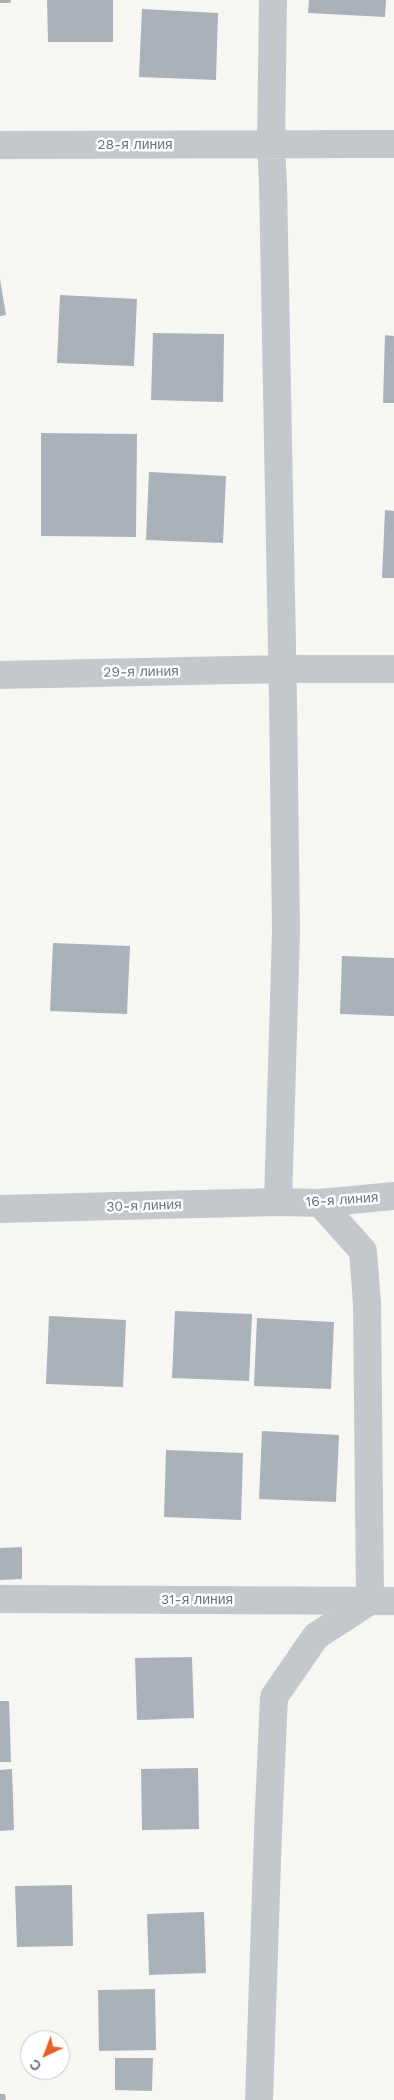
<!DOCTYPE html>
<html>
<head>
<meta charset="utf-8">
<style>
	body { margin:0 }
	#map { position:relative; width:394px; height:2100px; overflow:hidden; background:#f6f7f3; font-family:"Work Sans",sans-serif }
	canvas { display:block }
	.north { position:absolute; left:20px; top:2030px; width:50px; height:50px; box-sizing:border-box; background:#fff; border:1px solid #c2c7ce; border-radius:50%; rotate:223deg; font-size:14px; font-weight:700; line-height:20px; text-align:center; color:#667484 }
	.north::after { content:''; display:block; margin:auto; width:18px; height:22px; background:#e26128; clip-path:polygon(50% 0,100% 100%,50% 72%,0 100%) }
</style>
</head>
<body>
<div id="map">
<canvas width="394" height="2100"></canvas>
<div class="north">С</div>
</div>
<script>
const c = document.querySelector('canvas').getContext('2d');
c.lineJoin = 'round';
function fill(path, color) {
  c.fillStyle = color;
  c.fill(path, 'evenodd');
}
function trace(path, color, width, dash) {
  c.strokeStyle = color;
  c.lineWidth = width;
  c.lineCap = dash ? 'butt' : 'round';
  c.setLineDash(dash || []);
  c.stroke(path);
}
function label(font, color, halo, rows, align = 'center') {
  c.font = font + ' "Work Sans",sans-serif';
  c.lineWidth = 5;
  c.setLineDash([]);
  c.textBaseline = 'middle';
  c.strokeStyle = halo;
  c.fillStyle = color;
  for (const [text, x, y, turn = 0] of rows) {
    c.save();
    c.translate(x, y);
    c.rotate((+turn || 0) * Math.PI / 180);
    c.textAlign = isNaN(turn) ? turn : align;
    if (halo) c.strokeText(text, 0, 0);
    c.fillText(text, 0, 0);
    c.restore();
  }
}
const building = new Path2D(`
	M0,0H11L10,3H0Z
	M47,0H113V42H48Z
	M309,0H386L385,17L308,13Z
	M142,9L218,13L216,80L139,77Z
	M0,279L6,315L0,316Z
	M60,295L137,299L134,366L57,363Z
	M153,333L224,334L223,402L151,400Z
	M385,335L394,336V403H383Z
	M41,433L137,434L136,537L41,536Z
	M149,472L226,476L223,543L146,540Z
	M385,510L394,511V578H382Z
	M53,943L130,946L127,1014L50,1011Z
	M342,956L394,958V1016L340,1014Z
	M175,1311L252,1314L249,1381L172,1378Z
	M49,1316L126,1320L123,1387L46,1384Z
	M257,1318L334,1322L331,1389L254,1386Z
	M262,1431L339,1435L336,1502L259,1499Z
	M166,1450L243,1453L241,1520L164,1517Z
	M22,1547V1579L0,1580V1548Z
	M192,1657L194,1718L137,1720L135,1658Z
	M0,1701H9L11,1762H0Z
	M198,1768L199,1829L142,1830L141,1769Z
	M12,1769L14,1830L0,1831V1770Z
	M72,1885L73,1946L17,1947L15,1886Z
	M204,1912L206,1973L149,1975L147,1914Z
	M155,1989L156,2050L99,2051L98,1990Z
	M115,2058H153L152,2091L115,2090Z
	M0,2094H5L6,2100H0Z`);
const minor = new Path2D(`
	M273,0L271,145L273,183L283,700L286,931L278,1202
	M0,145L394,144
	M0,675L282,669H394
	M0,1209L278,1202L320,1203L394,1196
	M0,1599L394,1601
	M259,2100L268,1832L274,1697L316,1636L370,1601L367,1303L363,1251L320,1203`);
const streetNames = [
	["28-я линия",135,145],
	["29-я линия",141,672,-1],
	["16-я линия",342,1200,-4],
	["30-я линия",144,1206,-2],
	["31-я линия",197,1600]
];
fill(building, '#aab1b8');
trace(minor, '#c4c7cb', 28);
label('14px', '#667484', '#fff', streetNames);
</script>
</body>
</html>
